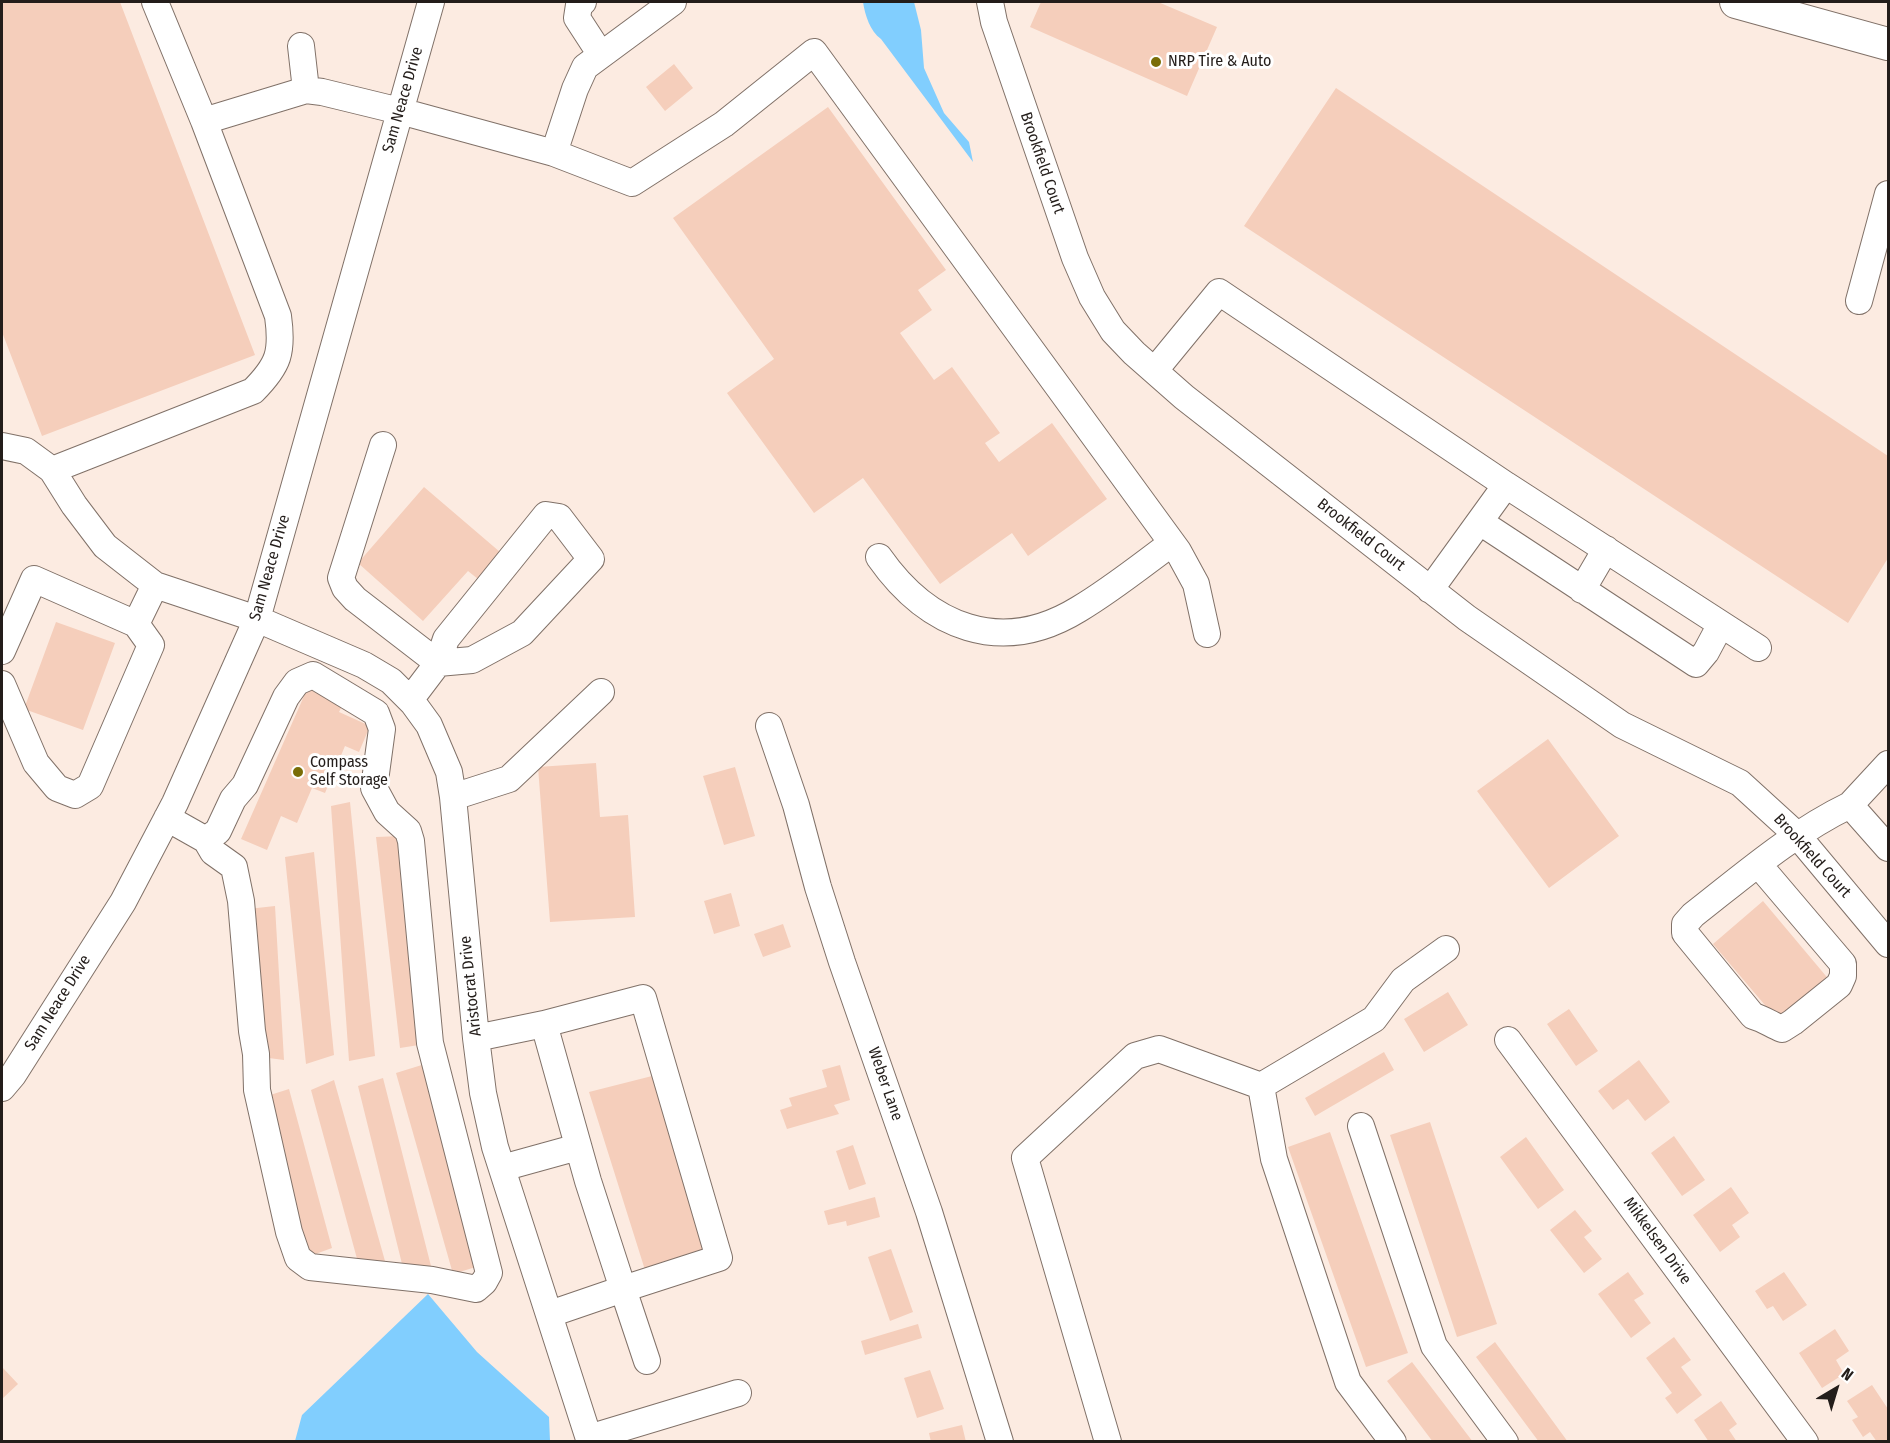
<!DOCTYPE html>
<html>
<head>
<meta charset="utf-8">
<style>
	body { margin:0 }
	#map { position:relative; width:1890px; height:1443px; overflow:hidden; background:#fcebe1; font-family:"Fira Sans Condensed",sans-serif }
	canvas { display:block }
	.frame { position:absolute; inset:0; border:3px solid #231d1a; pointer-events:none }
	.north { position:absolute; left:1806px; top:1359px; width:60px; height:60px; -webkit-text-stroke:4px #fff; paint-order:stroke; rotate:38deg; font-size:16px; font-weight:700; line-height:24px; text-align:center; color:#231d1a }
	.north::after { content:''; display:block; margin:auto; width:21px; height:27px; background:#231d1a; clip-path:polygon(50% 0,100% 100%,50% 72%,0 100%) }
</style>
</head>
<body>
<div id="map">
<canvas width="1890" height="1443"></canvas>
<div class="frame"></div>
<div class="north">N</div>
</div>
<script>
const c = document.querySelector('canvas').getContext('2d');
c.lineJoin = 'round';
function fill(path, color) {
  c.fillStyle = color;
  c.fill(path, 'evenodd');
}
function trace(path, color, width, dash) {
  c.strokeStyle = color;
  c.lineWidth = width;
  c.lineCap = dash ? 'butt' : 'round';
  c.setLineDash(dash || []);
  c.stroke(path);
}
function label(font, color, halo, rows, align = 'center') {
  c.font = font + ' "Fira Sans Condensed",sans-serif';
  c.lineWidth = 6;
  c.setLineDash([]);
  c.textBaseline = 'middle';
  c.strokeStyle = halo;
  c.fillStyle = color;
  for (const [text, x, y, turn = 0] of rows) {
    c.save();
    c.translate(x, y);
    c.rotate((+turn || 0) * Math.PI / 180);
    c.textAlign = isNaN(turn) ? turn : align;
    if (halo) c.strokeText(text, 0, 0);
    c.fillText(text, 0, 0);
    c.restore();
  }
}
const water = new Path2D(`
	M863,2H914L921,30L924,68L944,113L969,142L973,162L881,39C870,31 865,15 863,2Z
	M428,1294L477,1352L549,1417L550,1441H295L302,1415Z`);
const building = new Path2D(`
	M2,2H120L255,355L42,436L2,332Z
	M1041,2H1158L1217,27L1187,96L1030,27Z
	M674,64L693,88L665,111L646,87Z
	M1336,88L1888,456V558L1848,623L1244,226Z
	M828,107L946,270L918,290L932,310L900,333L934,380L952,367L1000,433L985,443L999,462L1052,423L1107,499L1028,556L1012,533L940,584L863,478L814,513L727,393L774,359L673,218Z
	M424,487L507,558L483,583L468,571L423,621L358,563Z
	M56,622L115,643L83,730L24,709Z
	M308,687L344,702L339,712L370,726L359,752L345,746L325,793L312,788L297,823L281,816L267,850L241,839Z
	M1548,739L1619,836L1549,888L1477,791Z
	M596,763L600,817L628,815L635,917L550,922L538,767Z
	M735,767L755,836L724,845L703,776Z
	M350,802L375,1056L349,1061L331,806Z
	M402,836L425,1044L400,1048L376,837Z
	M314,852L334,1055L306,1064L285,857Z
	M731,893L740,926L714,934L704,901Z
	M1763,901L1831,982L1781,1024L1713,944Z
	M275,906L284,1060L261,1057L248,909Z
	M783,924L791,947L763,957L754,934Z
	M1448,992L1468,1025L1424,1052L1404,1019Z
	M1569,1009L1598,1051L1576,1066L1547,1024Z
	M1384,1052L1394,1070L1315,1116L1305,1098Z
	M1639,1060L1670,1102L1645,1121L1628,1099L1613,1110L1598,1091Z
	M425,1064L479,1266L453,1274L396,1073Z
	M840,1065L850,1100L834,1105L839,1114L787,1129L780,1110L792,1106L789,1098L827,1087L822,1070Z
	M656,1075L706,1248L645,1270L589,1092Z
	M383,1078L431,1266L404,1272L358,1086Z
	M334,1080L385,1261L359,1266L311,1090Z
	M289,1089L332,1248L310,1256L264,1097Z
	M1430,1122L1497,1324L1457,1337L1390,1135Z
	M1330,1132L1408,1353L1366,1367L1288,1147Z
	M1674,1136L1705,1180L1682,1196L1651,1153Z
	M1526,1137L1564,1190L1538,1209L1500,1157Z
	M853,1145L866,1184L849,1190L836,1151Z
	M1731,1187L1749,1213L1732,1225L1740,1237L1720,1252L1693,1215Z
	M875,1197L880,1217L847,1226L846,1221L828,1225L824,1211Z
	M1575,1210L1592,1231L1584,1237L1602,1259L1584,1273L1550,1230Z
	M891,1249L913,1312L890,1321L868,1257Z
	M1628,1272L1644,1294L1634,1300L1651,1323L1631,1338L1598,1294Z
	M1784,1272L1807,1305L1783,1321L1773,1306L1767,1309L1755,1291Z
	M918,1324L922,1338L865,1355L861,1341Z
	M1835,1329L1849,1351L1836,1360L1844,1374L1822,1388L1799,1353Z
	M1674,1337L1691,1360L1681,1367L1702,1395L1677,1414L1665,1398L1672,1393L1646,1358Z
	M1495,1342L1568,1442H1539L1476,1357Z
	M1412,1362L1473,1442H1433L1387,1381Z
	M2,1367L18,1384L2,1399Z
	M930,1370L944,1409L917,1418L904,1378Z
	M1872,1385L1888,1409V1442H1877L1870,1432L1863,1437L1852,1420L1858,1417L1847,1401Z
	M1721,1401L1737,1424L1729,1430L1737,1442H1709L1694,1420Z
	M962,1425L966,1442H931L929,1433Z`);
const minor = new Path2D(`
	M155,2L204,121L306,90L322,92L400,111L554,153L575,89L585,67L673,2
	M583,2L579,5L577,18L601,55
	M990,2L994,22L1075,258L1092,297L1113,331L1134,353L1184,397L1467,618L1622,725L1740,783L1797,835L1888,944
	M301,46L306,90
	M554,153L632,183L724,124L814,52L1178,551L1196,584L1207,634
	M1859,301L1888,194
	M1155,370L1219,292L1506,485L1430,590
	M383,445L341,578L345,588L355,599L438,663L410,700
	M2,446L26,451L52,470L253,391C279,365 283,352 278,316L204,121
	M52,470L74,505L105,546L155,585L257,619L364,665L391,681L413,703L429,725L449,772L453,797L476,1038L483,1093L495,1147L590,1442
	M1506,485L1758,648
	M546,515L559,517L591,559L522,633L472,660L438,663L446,639Z
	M1480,522L1696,664L1706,652L1721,624
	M879,557C928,627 1001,657 1079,609C1111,590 1142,565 1172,543
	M1582,590L1606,549
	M136,624L155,585
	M2,651L34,579L136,624L151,645L90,786L75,795L57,788L36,763L2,684
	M769,726L796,805L818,887L842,962L929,1212L1000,1442
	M453,797L509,779L601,692
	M1850,805L1888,764
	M167,818L206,840L218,831L233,799L245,785L286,697L297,682L313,675L376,713L382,729L374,788L387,812L408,831L411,841L430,1043L489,1273L484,1282L476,1289L432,1280L310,1267L298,1258L289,1232L257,1090L256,1054L252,1031L241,901L234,867L213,852L206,840
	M1758,864L1843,964V976L1839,985L1793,1022L1782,1029C1772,1025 1764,1019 1753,1016L1685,933V924L1693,915C1743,876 1792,833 1850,805L1888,848
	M544,1024L643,998L719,1258L623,1289L647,1361
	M476,1038L544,1024L588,1181L623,1289L550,1314
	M1508,1040L1805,1442
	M1261,1086L1274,1159L1348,1382L1393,1442
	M2,1088L13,1075L123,902L175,803L257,619L431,2
	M1361,1126L1434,1346L1505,1442
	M502,1168L578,1147
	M589,1438L738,1393
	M1108,1442L1025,1158L1135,1056L1159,1049L1261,1086L1374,1019L1403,980L1446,949`);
const major = new Path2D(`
	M1736,2L1888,44`);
const markers = [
	[1156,62,6,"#7a6d07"],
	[298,772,6,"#7a6d07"]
];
const poiNames = [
	["NRP Tire & Auto",1168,62],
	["Compass",310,763],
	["Self Storage",310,781]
];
const streetNames = [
	["Sam Neace Drive",403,100,-74],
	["Brookfield Court",1042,163,71],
	["Brookfield Court",1361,535,38],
	["Sam Neace Drive",270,568,-74],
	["Brookfield Court",1812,856,48],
	["Aristocrat Drive",471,986,-96],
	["Sam Neace Drive",58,1003,-58],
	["Weber Lane",885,1084,71],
	["Mikkelsen Drive",1657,1241,54]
];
fill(water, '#81cefe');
fill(building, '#f5cebb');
trace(minor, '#807168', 28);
trace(major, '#807168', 34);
trace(minor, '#fff', 26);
trace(major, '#fff', 32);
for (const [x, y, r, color] of markers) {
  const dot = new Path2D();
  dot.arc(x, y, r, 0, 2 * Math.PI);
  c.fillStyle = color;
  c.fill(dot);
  trace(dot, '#fff', 2);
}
label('16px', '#231d1a', '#fff', poiNames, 'left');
label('16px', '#231d1a', '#fff', streetNames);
</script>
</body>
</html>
